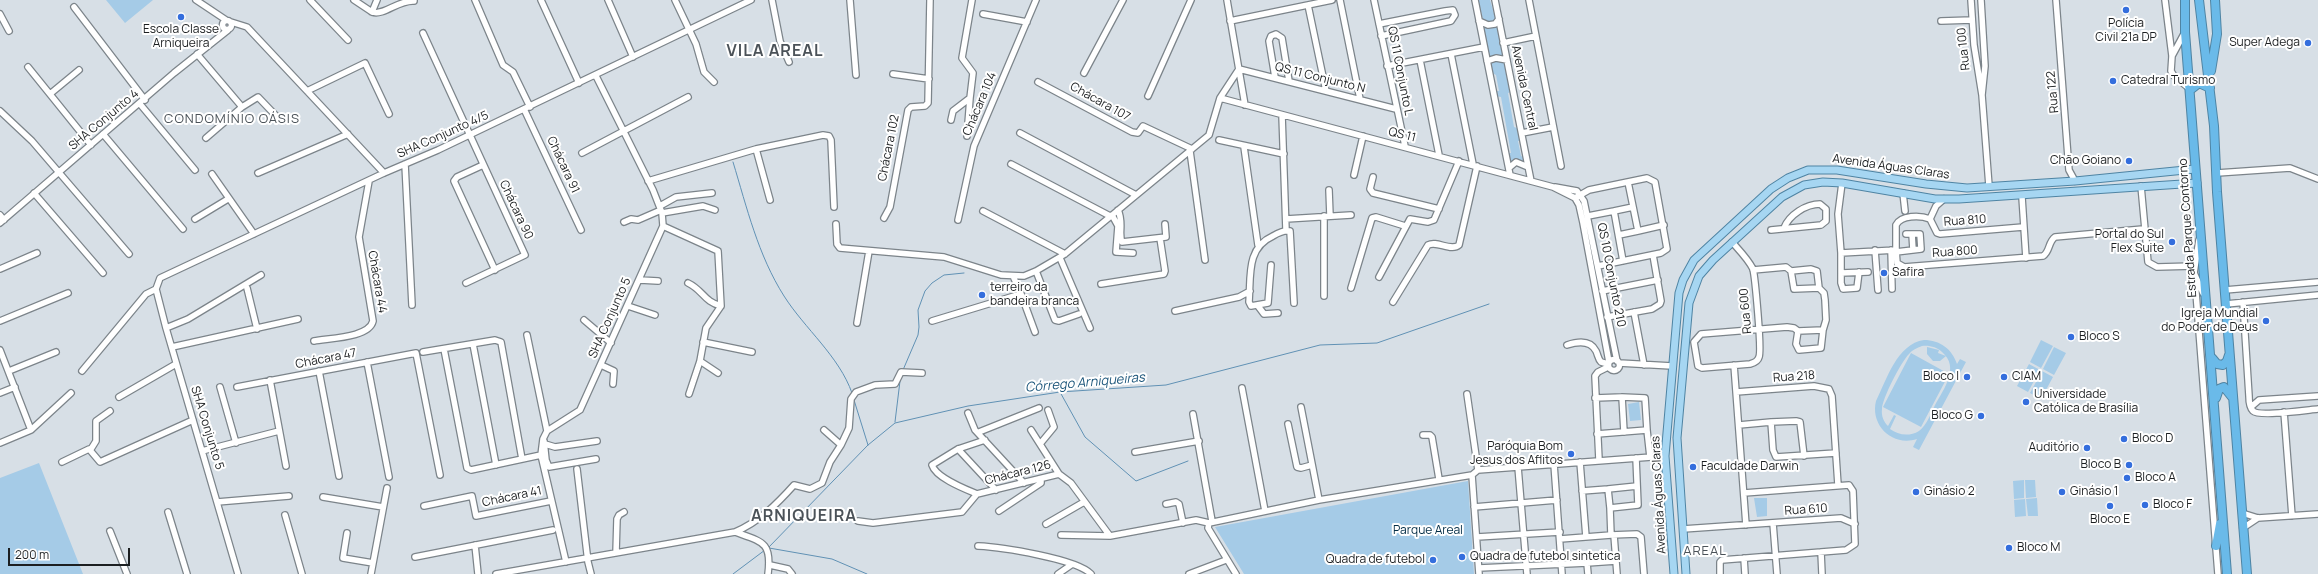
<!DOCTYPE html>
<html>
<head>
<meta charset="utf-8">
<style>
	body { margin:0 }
	#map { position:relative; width:2318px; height:574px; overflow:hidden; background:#d7dfe6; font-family:Manrope,sans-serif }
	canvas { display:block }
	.scale { position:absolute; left:8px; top:548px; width:122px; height:18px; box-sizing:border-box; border:2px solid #1c1f21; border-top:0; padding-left:5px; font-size:12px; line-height:14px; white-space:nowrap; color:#1c1f21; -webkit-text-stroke:3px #fff; paint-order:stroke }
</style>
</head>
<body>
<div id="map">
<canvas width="2318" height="574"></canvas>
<div class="scale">200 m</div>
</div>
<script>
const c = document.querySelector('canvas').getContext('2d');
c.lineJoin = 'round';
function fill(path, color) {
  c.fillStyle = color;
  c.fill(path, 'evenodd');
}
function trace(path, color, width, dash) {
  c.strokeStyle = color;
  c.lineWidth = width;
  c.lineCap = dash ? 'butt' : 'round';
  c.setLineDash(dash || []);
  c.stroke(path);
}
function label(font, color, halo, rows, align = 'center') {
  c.font = font + ' Manrope,sans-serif';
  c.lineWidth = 4;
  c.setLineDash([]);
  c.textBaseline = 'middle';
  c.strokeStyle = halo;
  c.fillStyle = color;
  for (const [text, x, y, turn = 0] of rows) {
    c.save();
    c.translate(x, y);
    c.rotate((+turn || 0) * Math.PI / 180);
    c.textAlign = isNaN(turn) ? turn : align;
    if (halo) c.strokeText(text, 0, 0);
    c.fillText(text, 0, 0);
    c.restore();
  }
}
const green = new Path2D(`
	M106,0H153L125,23Z
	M1478,0H1490L1496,20L1490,24L1484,23Z
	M1498,25L1503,56L1488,58L1483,28Z
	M1489,62H1504L1511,92L1508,93L1514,127L1517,128L1521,141H1518L1521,156L1524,157L1525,163L1510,161L1508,153H1511L1501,97L1496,96L1495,91H1499L1496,75L1492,73Z
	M1924,340C1940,340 1952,349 1957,364L1960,359L1966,362L1919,450L1913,447L1917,439C1892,447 1870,425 1876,401C1887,379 1897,344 1924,340ZM1922,346C1929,345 1937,347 1942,352C1960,367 1944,389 1935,405C1931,413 1927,425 1919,431C1909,437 1898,435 1890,429L1896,416L1894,415L1888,426C1884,422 1881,416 1882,409C1882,399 1901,362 1909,354C1912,350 1917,348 1922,346Z
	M2041,340L2053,346L2041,368L2030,362Z
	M1927,347L1939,350L1938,353L1946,356L1940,361H1933L1927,354Z
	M2054,347L2066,353L2054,375L2043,369Z
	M1911,353L1949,374L1921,427L1883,407Z
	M2029,364L2040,370L2028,392L2017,386Z
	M2042,371L2053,377L2041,399L2030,393Z
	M1639,402L1641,420L1630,421L1628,404Z
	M39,463L83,574H0V478Z
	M2024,480V498L2014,499L2013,481Z
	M2025,480H2035L2036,497L2026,498Z
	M1468,481L1474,574H1244L1215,527Z
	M1754,498H1767V516L1757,517Z
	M2037,498L2038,516H2028L2026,499Z
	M2025,499L2026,516L2015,517L2014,500Z`);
const stream = new Path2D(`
	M733,162C747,208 758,255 784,296C805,329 839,356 852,393
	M903,370L918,335L919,327L918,310L925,291L932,283L944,275L964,273
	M1060,392L1085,437L1136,481L1188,461
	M854,400L868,445
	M895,422L900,381
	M769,547L868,445L895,423L968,406L1060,392L1166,385L1320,345L1377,343L1489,304
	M769,548L832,559L867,574
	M733,574L765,550`);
const minor = new Path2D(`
	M196,0L226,20
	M310,0L348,40
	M354,0L372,12L377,0
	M475,0L503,65L513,72L530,107
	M541,0L579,83
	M608,0L633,57
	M675,0L696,44L704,72L714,82
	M772,0L780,41L789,62
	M850,0L856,75
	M1227,0L1245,105
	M1340,0L1360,99
	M1374,0L1405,146
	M1475,0L1510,175
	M1495,0L1531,181
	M1529,0L1561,166
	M1971,0L1974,45L1982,95L1989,186
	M1981,0L1985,66L1982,95
	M2056,0L2069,170L2075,181
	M2165,0L2172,56L2171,71L2174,76L2190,89
	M1308,5L1326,91
	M74,7L145,100
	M372,12C384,16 398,0 414,1
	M0,14L9,31
	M983,14L1027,22
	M222.5 25a4.5 4.5 0 1 1 9 0a4.5 4.5 0 1 1-9 0Z
	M1230,21L1332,0
	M1479,21L1488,25L1495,24L1499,19
	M1941,21L1972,20
	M231,22L247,27L384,173
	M1379,24L1445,11L1453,10L1455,15L1451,21L1381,36
	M423,33L525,255L466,283
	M1503,43L1536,36
	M197,54L242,107L206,138
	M1451,54L1473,164
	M2172,56L2185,32
	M1420,60L1439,155
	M1487,61L1496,58L1507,60
	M1387,66L1484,47
	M28,67L91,145
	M1084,73L1123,0
	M893,74L929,79
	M1275,77L1269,41L1271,36L1276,34L1282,38L1289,81
	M1038,82L1132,132L1138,133L1143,126L1192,149
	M307,91L365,63L389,114
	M50,94L79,70
	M1148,96L1191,0
	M1220,98L1553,187L1575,198L1579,205L1583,223L1609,362
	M140,104L195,170
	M242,107L258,97L280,120
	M524,109L581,230
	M0,111L32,141L129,254
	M1282,115L1286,230
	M951,120L953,111L970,98L973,73L962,58L972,0
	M1020,133L1136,195
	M1522,133L1553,127
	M103,134L183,229
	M967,136L970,98
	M1219,140L1284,154
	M1244,147L1258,245
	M756,149L770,200
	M1190,151L1205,260
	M582,153L688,97
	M405,164L412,305
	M1011,164L1110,216
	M483,165L457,177L454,181L495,270
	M1509,168L1516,162L1528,167
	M258,173L348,134
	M2217,173L2290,168L2318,179
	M212,174L254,234
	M1354,175L1363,136
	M1373,177L1370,189L1373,193L1439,209
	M648,181L756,149L823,135L829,136L831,140L834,207
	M1628,182L1638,231L1664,225
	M1842,183L1838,214L1841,253L1896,250L1897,263L1904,267L2043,256C2050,252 2048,242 2055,237L2143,229
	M2141,186L2148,262L2157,267L2194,266
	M1555,187L1577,191L1584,201L1617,361
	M1329,190L1330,216
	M34,193L103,273
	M1903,193L1905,211
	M2022,197L2026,258
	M1575,198L1589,190L1647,178L1655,182L1667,249L1661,253L1598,266
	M660,206L676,197L712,193
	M1118,210C1124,223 1118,234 1122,242L1166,237L1165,224
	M983,211L1065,254
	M1614,211L1633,207
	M662,213L703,206L715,210
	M0,215L4,220
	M1112,215L1118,226L1116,252L1133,253
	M1588,216L1614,211L1623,261
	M884,218L890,207L908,110L911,107L925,106L928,103L930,0
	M195,219L228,199
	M1286,219L1351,215
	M1930,219L1936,206L1944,199
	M958,220L974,146L1036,0
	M624,222L631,219L638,220L661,210
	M0,223L174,73L228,30
	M836,224L837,244L840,248L944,257L1001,275L1024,276L1036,271L1065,254L1209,135L1220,98L1239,69L1396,109
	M663,226L718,251L721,306L706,328L700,361L689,394
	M1771,230L1821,225L1826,221V209L1820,204C1806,204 1789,215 1784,228
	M1912,234L1913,250
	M1619,235L1638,231
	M2199,240L2194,273L2203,293
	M1732,242C1739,250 1748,259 1753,269C1755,277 1762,350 1759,357C1758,361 1754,363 1750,364L1702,368L1698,366L1694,342L1701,334L1787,327L1794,328L1798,331L1796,344L1799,350L1821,348L1823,330L1798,331
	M1875,250L1878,290
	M1891,250L1892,289
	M1896,250V225C1901,215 1920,215 1930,219L1937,233L1940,234L2023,227
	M1896,252L1921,249L1920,234H1906
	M1841,253V283L1843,289L1857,288L1859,272
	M1060,258L1090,328
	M1271,265L1268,303L1251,306L1249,302C1251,276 1246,248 1273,236C1278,233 1284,230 1290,231L1294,303
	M0,269L37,253
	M1753,270L1786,267L1791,271L1794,289L1819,288
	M1036,271L1055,320L1059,321L1079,314
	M1791,271L1811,269L1817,271L1819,288L1824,293L1825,300L1826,320L1823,330
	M1841,273L1868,272
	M1379,277L1410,219L1428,222L1434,220L1459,161
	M640,280L658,281
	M2195,280L2218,574
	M688,283C703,290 704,302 721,306
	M1101,284L1164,274L1165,271L1160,238
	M247,288L257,329
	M1351,288L1372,218L1376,217L1405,226
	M2225,290L2318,282
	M1602,291L1658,280
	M1021,294L1035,332
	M1324,296V216
	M1393,302L1428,245C1437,240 1451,252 1459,245L1477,166
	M2243,302L2249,396C2249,401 2249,407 2253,411C2259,417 2307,410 2318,409
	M2226,304L2318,295
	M628,306L655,315
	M1258,306L1264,314L1278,313
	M1175,311L1239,297L1250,291
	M1634,312L1644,365
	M1607,317L1652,309L1660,304L1661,301L1653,255
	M584,320L611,343
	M0,321L68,293
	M932,321L1021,294L1013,276
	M857,323L869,251
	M166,328L188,319L261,275
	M527,335L547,431
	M314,341C329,338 369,338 373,321L359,237L369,181
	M703,342L752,352
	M473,344L496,465
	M1567,345C1576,342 1590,339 1596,351C1598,355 1598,359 1601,362L1608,364
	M172,347L298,319
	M444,349L467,468L471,470L541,455
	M0,350L31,430
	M423,352L495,340L501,342L522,459
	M1608.5 365a5.5 5.5 0 1 1 11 0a5.5 5.5 0 1 1-11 0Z
	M700,361L718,373
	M367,362L389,477
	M1619,363L1672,366
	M601,365L614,371L613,384
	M1734,365L1746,525
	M9,371L56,352
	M82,371L146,294L156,289
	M319,371L339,476
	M270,380L286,466
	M220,387L236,443
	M237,387L416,353L440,475
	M1242,388L1265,511
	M1736,392L1814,386L1829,389L1832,396L1838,485
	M0,393L15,387
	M1467,394L1478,470
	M119,397L176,364
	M1622,397L1645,398L1647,430
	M1595,398L1622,397L1624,432
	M1301,407L1319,500
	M2251,407L2259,400L2318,396
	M2284,412L2292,516
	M968,413L975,430L1024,483
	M1193,414L1212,521
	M1771,422L1796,421L1800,422L1804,456
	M1288,424L1297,467L1301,468L1312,465
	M1739,425L1771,422L1773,450L1776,457L1836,453
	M1031,430L1059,474
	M979,432L1039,408
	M1597,434L1647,430L1650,457
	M1423,435H1430L1432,437L1439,479
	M544,441L546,460L549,467L596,459
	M0,443L31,430L71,393
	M545,444L555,447L597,441
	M1040,444L1054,427L1048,410
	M841,445L849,428L851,399L856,392L875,385L895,384L901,372L922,373
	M91,449L96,441V421L110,411
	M958,449L996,490
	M202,451L279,431
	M1135,452L1199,441
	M1599,460L1595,376L1598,372L1608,367
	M62,462L89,449L100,462L193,420
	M1580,462L1586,537
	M1554,464L1562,574
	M1518,467L1527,574
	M577,469L588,562L591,574
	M1472,475L1479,574
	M1582,491L1608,489
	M977,494C965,489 936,478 932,465L958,449L985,440
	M323,497L383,507
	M217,502L289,496
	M1166,504L1176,502L1179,504L1183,523
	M424,506L472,496L476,516L551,501
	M1474,507L1557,500
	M1610,508L1608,489L1637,486
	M999,511L1041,483V479
	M168,512L187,574
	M2242,513L2258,518L2318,514
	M285,515L302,574
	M858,521L873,523L962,512L977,494L1059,474L1071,483L1110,536L1196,520L1209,523
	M1209,523L1319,500L1472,475L1478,470L1665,456
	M1209,523L1208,528L1236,574
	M1773,523L1777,574
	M1046,524L1084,502
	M2243,528L2258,518
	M1683,529L1841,518L1855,524
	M110,531L127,574
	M735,532C763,542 772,542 768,574
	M347,533L343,558L373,563
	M1061,535L1110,536
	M1611,535L1637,534L1641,537L1644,574
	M1614,535L1617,574
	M1477,537L1560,532
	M1560,539L1611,535L1610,508L1638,505L1636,458
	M475,545L478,574
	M978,546C1001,547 1077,559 1091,574
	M1821,552L1822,574
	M616,553L617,519L619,515L624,512
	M415,557L553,530
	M1744,558L1745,574
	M566,562L541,455L543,439L547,431L580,410L663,226L662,213L653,190L596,76
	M1587,563L1616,561
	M770,565L788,569L792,574
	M1479,568L1587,563L1588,574
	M238,574L166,328L156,289L160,278L384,173L438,150L751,0
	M371,574L387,488
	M496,574L735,532C759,522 777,504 794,485L810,489L822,483L830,462L841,445L824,430
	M1058,574L1071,565
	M1189,574L1226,560
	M1720,574V562L1722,560L1846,550L1855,544L1853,491L1849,485L1744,493`);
const major = new Path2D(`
	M1674,574L1665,456L1679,293L1683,280L1694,260L1771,189L1788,178L1808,170H1837L1926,184L1967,188L2075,181L2195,169
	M1686,574L1677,438L1689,303L1699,276L1713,260L1782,197L1804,185L1823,182L1842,183L1935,199H1959L2197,183`);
const highway = new Path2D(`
	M2185,0V32L2227,574
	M2199,0L2214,126L2217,192L2247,574
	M2211,71L2217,34L2215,0
	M2190,90L2199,83L2210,88
	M2212,358L2217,364L2223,365L2227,361L2229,355
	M2216,398L2219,389L2224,387L2232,397
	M2216,546L2220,524`);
const markers = [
	[2126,10,4,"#346edd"],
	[181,17,4,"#346edd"],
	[2308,43,4,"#346edd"],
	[2113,81,4,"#346edd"],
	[2129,161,4,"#346edd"],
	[2172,242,4,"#346edd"],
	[1884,273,4,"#346edd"],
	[982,295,4,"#346edd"],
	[2266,321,4,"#346edd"],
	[2071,337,4,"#346edd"],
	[1967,377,4,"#346edd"],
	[2004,377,4,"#346edd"],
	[2026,402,4,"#346edd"],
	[1981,416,4,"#346edd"],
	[2124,439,4,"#346edd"],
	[2087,448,4,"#346edd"],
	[1571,454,4,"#346edd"],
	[2129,465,4,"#346edd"],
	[1693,467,4,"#346edd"],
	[2127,478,4,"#346edd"],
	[1916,492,4,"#346edd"],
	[2062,492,4,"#346edd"],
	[2145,505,4,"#346edd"],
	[2110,506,4,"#346edd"],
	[2009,548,4,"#346edd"],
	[1462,557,4,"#346edd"],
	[1433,560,4,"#346edd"]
];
const poiNames = [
	["Polícia",2126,24,"center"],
	["Civil 21a DP",2126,38,"center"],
	["Escola Classe",181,30,"center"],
	["Arniqueira",181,44,"center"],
	["Super Adega",2300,43,"right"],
	["Catedral Turismo",2121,81],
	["Chão Goiano",2121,161,"right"],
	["Portal do Sul",2164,235,"right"],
	["Flex Suite",2164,249,"right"],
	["Safira",1892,273],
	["terreiro da",990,288],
	["bandeira branca",990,302],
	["Igreja Mundial",2258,314,"right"],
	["do Poder de Deus",2258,328,"right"],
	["Bloco S",2079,337],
	["Bloco I",1959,377,"right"],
	["CIAM",2012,377],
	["Universidade",2034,395],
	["Católica de Brasília",2034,409],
	["Bloco G",1973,416,"right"],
	["Bloco D",2132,439],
	["Paróquia Bom",1563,447,"right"],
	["Jesus dos Aflitos",1563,461,"right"],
	["Auditório",2079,448,"right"],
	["Bloco B",2121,465,"right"],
	["Faculdade Darwin",1701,467],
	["Bloco A",2135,478],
	["Ginásio 2",1924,492],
	["Ginásio 1",2070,492],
	["Bloco F",2153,505],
	["Bloco E",2110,520,"center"],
	["Bloco M",2017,548],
	["Quadra de futebol sintetica",1470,557],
	["Quadra de futebol",1425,560,"right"]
];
const streetNames = [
	["Rua 100",1964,49,-96],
	["QS 11 Conjunto L",1400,71,79],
	["QS 11 Conjunto N",1320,78,14],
	["Avenida Central",1524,88,78],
	["Rua 122",2053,92,-95],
	["Chácara 107",1100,102,29],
	["Chácara 104",980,104,-67],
	["SHA Conjunto 4",104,120,-40],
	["SHA Conjunto 4/5",443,135,-24],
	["QS 11",1402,135,14],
	["Chácara 102",889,148,-79],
	["Chácara 91",563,165,65],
	["Avenida Águas Claras",1891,167,8],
	["Chácara 90",516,210,65],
	["Rua 810",1965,221,-4],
	["Estrada Parque Contorno",2188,228,-94],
	["Rua 800",1955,252,-4],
	["QS 10 Conjunto 210",1611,275,79],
	["Chácara 44",377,282,80],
	["Rua 600",1746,311,-95],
	["SHA Conjunto 5",610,318,-66],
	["Chácara 47",326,359,-11],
	["Rua 218",1794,377,-4],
	["SHA Conjunto 5",207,428,73],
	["Chácara 126",1018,473,-14],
	["Avenida Águas Claras",1659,495,-93],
	["Chácara 41",512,497,-12],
	["Rua 610",1806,510,-4]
];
const parkNames = [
	["Parque Areal",1428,531]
];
const neighbourhoodNames = [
	["CONDOMÍNIO OÁSIS",232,119],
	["AREAL",1705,551]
];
const waterNames = [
	["Córrego Arniqueiras",1085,383,-5]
];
const districtNames = [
	["VILA AREAL",775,52],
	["ARNIQUEIRA",804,517]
];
fill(green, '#a5cbe7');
trace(stream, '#6091b4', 1);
trace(minor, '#7c848a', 8);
trace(major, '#4f84a3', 9);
trace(highway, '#4f84a3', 10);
trace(minor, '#fff', 5.5);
trace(major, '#a6d6f2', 7);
trace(highway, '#6abae9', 8);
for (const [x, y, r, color] of markers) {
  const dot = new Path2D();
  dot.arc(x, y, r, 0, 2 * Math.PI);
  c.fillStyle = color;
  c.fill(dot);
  trace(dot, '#fff', 1.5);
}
label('12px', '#1c1f21', '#fff', poiNames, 'left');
label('12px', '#1c1f21', '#fff', streetNames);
label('12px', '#032d46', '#fff', parkNames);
c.letterSpacing = '1px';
label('13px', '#4b5258', '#fff', neighbourhoodNames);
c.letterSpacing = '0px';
label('italic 13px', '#1b557a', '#fff', waterNames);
c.letterSpacing = '1px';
label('bold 16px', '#4b5258', '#fff', districtNames);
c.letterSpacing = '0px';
</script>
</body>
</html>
